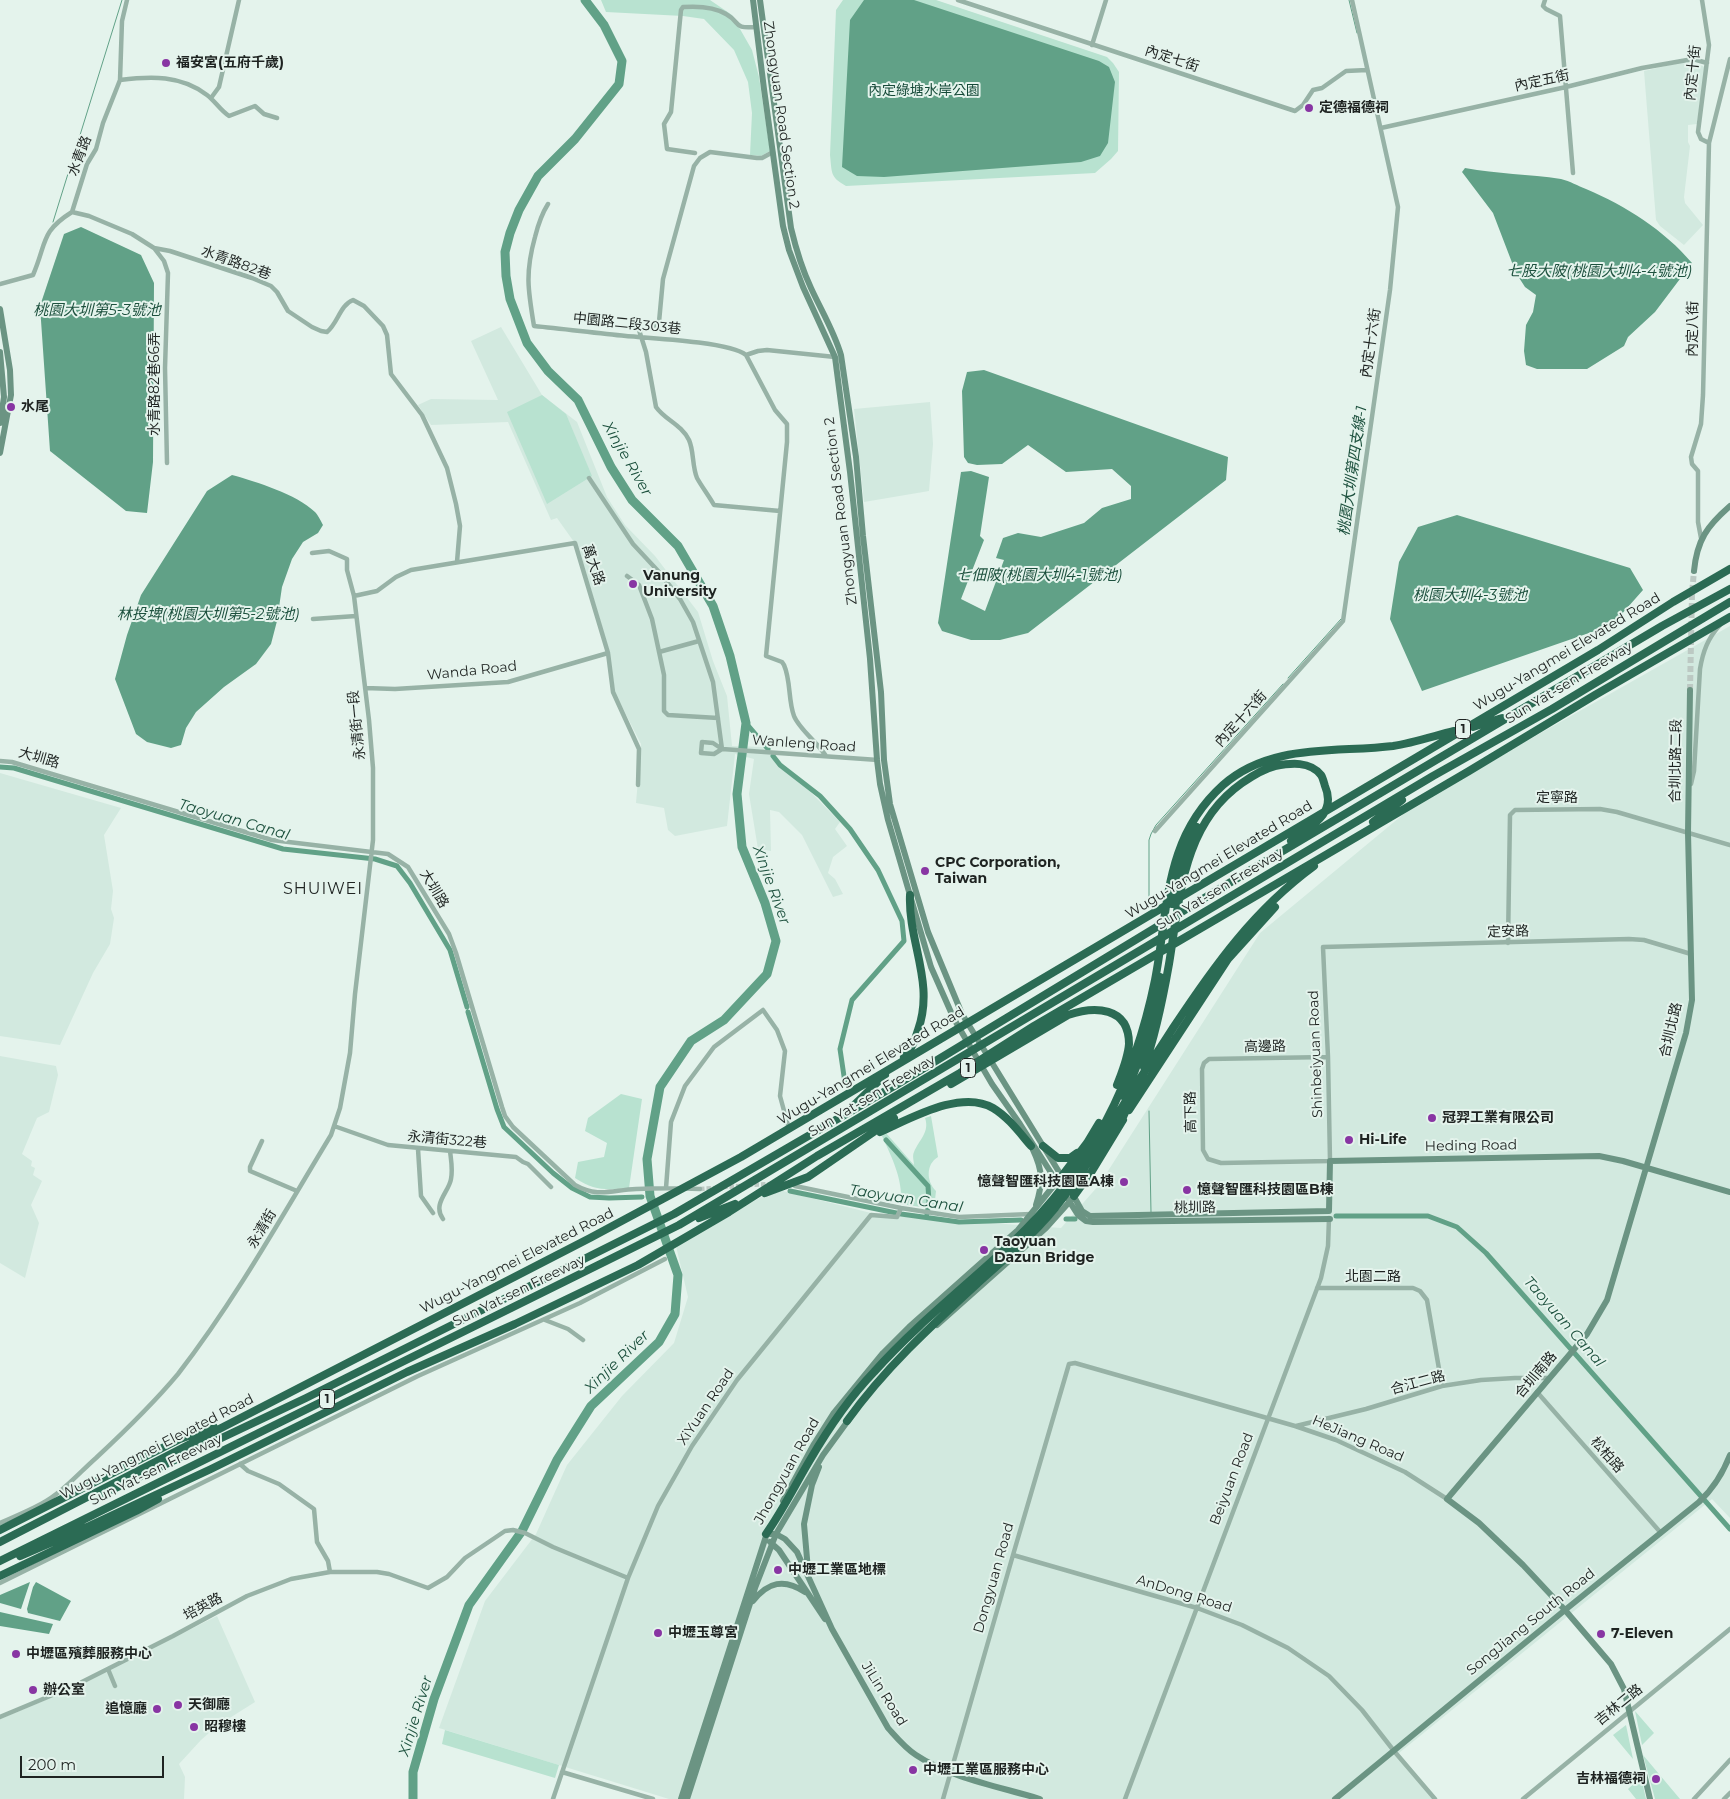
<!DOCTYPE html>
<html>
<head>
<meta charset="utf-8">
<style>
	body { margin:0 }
	#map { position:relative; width:1730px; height:1799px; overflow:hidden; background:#e4f3ec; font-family:Montserrat,sans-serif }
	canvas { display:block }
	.scale { position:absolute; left:20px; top:1756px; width:144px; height:22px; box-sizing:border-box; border:2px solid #1e2321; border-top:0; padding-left:6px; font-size:15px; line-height:18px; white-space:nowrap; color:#1e2321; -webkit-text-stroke:4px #e4f3ec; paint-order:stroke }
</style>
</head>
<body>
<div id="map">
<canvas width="1730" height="1799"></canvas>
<div class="scale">200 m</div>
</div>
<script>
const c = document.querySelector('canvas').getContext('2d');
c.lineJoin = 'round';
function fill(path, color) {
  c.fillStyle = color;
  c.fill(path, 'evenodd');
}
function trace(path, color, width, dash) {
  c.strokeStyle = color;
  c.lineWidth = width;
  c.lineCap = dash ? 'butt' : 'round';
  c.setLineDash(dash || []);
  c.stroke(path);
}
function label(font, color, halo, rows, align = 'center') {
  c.font = font + ' Montserrat,"Noto Sans TC",sans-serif';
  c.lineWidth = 4;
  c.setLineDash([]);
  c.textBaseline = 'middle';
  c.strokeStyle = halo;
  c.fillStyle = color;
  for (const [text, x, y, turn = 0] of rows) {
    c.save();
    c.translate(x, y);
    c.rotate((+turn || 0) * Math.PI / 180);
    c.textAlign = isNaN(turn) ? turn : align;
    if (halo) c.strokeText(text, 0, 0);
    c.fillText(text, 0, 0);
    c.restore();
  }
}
const built = new Path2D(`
	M1687,61L1703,66L1705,68L1697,124L1688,125V142L1690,146L1684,197L1685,203L1703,225L1684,245L1660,226L1656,220L1644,71Z
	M501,327L542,395L577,422L607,497L625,525L655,556L698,612L713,661L727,696L732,746L766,747L840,822L835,829L847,846L833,857L828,873L835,879L843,894L833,897L802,835L779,812L770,810L771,851L758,849L749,794L754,759L735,754L727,826L675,836L668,830L664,808L636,803L641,744L615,693L609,650L579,549L557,518L551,520L508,422L431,425L418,405L431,399L498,400L471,341Z
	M930,402L933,444L929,491L864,502L854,409Z
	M1730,626V1518L1712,1499L1399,1753L1437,1799H669L439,1728L485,1601L536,1534L567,1465L622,1396L674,1343L688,1297L676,1246L775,1189L879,1215L1061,1228L1099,1185L1260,933L1417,803Z
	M0,773L121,808L104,835L113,891L111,909L114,918L110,944L93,973L60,1045L0,1036Z
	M0,1056L56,1066L58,1075L49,1112L37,1118L22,1154L32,1161L31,1166L35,1168L33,1175L42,1181L31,1205L39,1223L25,1278L0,1263Z
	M217,1616L255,1702L217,1726L201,1740L179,1764L185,1777L184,1799H0V1719L60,1694Z`);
const green = new Path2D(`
	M601,0H710L732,15L752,50L759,77L770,151L761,156L750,155L752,113L748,82L734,50L704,19L683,16L606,12Z
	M843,0H936L1107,57L1113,63L1119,72L1118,151L1111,159L1095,173L846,186C830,177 832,173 830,155L836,10Z
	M542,395L566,414L592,476L547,504L507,412Z
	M621,1094L642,1099L629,1188C606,1190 595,1191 575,1178L578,1162L604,1157L607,1143L585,1131L588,1118Z
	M931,1116L938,1157C926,1164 926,1181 936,1191L934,1209L901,1204C903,1179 892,1158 882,1136L886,1133L914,1165C914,1161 912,1156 914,1152C919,1140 930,1132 925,1118Z
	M1635,1711L1654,1733L1642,1745Z
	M1626,1725L1633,1759L1613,1735Z
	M445,1730L559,1765L555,1778L442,1744Z
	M1643,1755L1680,1799H1655Z
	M1641,1777L1646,1799H1636L1628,1789Z`);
const water = new Path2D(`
	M864,0H914L1099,61L1109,67L1115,82L1108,143L1100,156L1081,162L884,177L857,176L842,167L850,20Z
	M1465,168C1497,174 1529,174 1561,179C1570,181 1578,186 1586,189C1626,206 1664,230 1692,263L1655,312L1628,337L1624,346L1587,369H1537L1526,365L1524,351L1526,325L1533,312L1536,295L1525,287L1516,273L1493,213L1462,172Z
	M81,227L141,255L154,283L153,462L147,513L126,511L50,451L40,306L64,234Z
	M984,370L1228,457L1226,480L1028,633L1000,640H971L942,631L938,623L961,472L971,471L989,477L980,536L984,540L961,599L985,611L1004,560L996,558L1003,538L1018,533L1041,537L1084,523L1102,508L1131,499V486L1112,469L1066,472L1028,445L1002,464L977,465L968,463L964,457L962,391L967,372Z
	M232,475C257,482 296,494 315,512C318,515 321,521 323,525L318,533L303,542L292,559L282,587L277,621L271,644L256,664L224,687L196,712L186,728L181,745L171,748L147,742L136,734L115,679L127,635L141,595L207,491Z
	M1457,515L1630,568L1643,590L1612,625L1422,691L1390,619L1399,562L1418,527Z
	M30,1582L21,1609L0,1603V1595Z
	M36,1582L71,1601L60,1621L28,1613L27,1609L33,1587Z
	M0,1612L53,1624L49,1634L0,1626Z`);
const stream = new Path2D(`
	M1349,0L1357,33
	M53,222L122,0
	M1288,678L1341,619
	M1149,906V840L1151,834L1156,825L1283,684
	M1149,1111L1151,1212`);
const canal = new Path2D(`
	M746,723L768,749
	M773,756L780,765L820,796L850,829L878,870L902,921L904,941L852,1000L840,1049L845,1083
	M0,767L14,768L283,849L375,859L397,866L410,883L450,950L467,1007
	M468,1012L497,1109L504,1127L553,1173L572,1188L590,1197L609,1198L642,1197
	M886,1140L928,1186L929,1202L927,1214
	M790,1191L901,1214L959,1222L1021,1220
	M1336,1216H1428L1457,1227L1486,1253L1730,1529
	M1066,1219H1075`);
const river = new Path2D(`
	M413,1799V1772L434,1699L469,1605L522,1531L557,1460L591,1406L659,1342L675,1314L678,1275L650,1196L647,1159L660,1087L691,1041L724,1020L767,974L776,941L765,903L742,847L737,794L746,723L730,656L713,606L678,546L632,500L611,467L578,400L548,371L527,343L510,299L506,276L505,252L510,233L519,210L538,176L575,139L619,84L622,61L604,25L585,0`);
const streetTunnel = new Path2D(`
	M748,1185L771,1184
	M723,1187L741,1186
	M700,1189L716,1188`);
const secondaryTunnel = new Path2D(`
	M1690,690L1692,594L1694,571`);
const street = new Path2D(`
	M958,0L1295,111L1303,105L1313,90L1322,88L1346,71L1367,70
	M1545,0L1543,6L1546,9L1560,16L1573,173
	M1702,0L1709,45L1698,132L1701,139L1709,143
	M1092,45L1106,0
	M120,80C151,76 181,75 207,95C215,101 220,110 229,116L255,106L264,114L277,118
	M211,98L219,87L239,0
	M1381,128L1566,87L1642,68L1693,59L1707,63
	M773,152L762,158H757L710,152L700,158L694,166L663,279L659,322L656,325L639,330L646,352L656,407C665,420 681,424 689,440C694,451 692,466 697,478C702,487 709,496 714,505L780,511
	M695,153L667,149L664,124L671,112L681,10L683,7C697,6 713,6 726,14C742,23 732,29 756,27
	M548,204C541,215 538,225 535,237C525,273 528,290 534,326C565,329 595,333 626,336C650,338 730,342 746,355L775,410L787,424V442L766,656L782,662L784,665C791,681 788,700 794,716C799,729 818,743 826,756
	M72,212L89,216L132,234L154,248L170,251L252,278L271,286L277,292L288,311L312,327L321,331L327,332C338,323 340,305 353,300L364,306L383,326L387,335L391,374L422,415L447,468L456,504L460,526L457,562
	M154,248L164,261L168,273L165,368L167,463
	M0,284L33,275C47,243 40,232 72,212L87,164L96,149L103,123L120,80L122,21L127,0
	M746,355L758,351L767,350L835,357
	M589,478L633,544L659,572L680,599L693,622L713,682L722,749
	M1701,538L1698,522V471L1692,464L1691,457L1701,424L1703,395L1709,143L1730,59
	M627,576L639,585L652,619L664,675V711L668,715L718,718
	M354,596L377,591L396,577L411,570L575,543L608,653L613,692L639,749L638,785
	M313,619L356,616
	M659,652L699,641
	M365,688L395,689L508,682L608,653
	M702,742L713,743L722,749L714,754L701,753Z
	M722,749L878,760
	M0,761L12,762L272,840L388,854L408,867L449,934L456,953L502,1107L505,1116L513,1127L575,1185C598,1198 612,1190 636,1189C657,1188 679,1188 700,1189
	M1691,784L1694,771L1700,669C1703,651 1708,638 1720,625
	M1155,831L1343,621L1390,290L1398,207L1352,0
	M1508,943L1510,815L1515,810L1600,809L1617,812L1730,845
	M1328,1057L1209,1059L1204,1063L1202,1069L1203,1150L1208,1159L1221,1163L1330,1161L1328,1057L1323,947L1629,939L1644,940L1691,954
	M334,1126L388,1145L516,1157L523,1162L528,1164L551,1187
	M262,1141L250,1167V1171L297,1191
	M418,1149L421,1196L433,1213
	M795,1186L901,1208L959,1217L1031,1214
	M666,1188L671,1122L685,1086L714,1047L763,1010L777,1030L785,1051L780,1096L789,1129
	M443,1219C432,1204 449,1192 451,1179C453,1169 451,1160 450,1151
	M1317,1288H1413L1420,1291L1427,1300L1442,1386
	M545,1320L568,1329L583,1340
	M1537,1392L1661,1533
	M1296,1426L1366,1409L1442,1386L1481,1380L1515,1378H1550
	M240,1464L248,1471L279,1484L314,1509L317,1542L328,1561L330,1572
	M0,1523C14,1517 28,1511 41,1504C62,1493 79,1473 96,1458C125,1431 153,1404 178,1374C236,1299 282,1216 331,1135L340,1108L350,1053L355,994L373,840V768L369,720L354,596L347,570V559L329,551L312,553
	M1013,1555L1197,1608L1242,1625L1288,1648L1329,1676L1362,1710L1394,1751L1435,1799
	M0,1583L418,1376L580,1303L665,1259
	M108,1669L115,1686
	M0,1717L74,1686L173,1636L247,1596L291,1579L330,1572H377L389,1574L428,1588L447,1577L465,1558L505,1531L513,1530L525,1533L553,1547L628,1578
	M562,1772L653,1799
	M553,1799L628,1578L658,1506L692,1446L737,1380L871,1215L897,1217L901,1208
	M943,1799L1013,1555L1069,1364L1075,1363L1295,1426L1336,1440L1405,1472L1447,1499
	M1125,1799L1321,1278L1328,1246L1329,1218
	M1523,1799L1730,1629
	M1694,1799L1730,1760
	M1724,1799L1730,1793`);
const secondary = new Path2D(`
	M753,0L764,89L783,226L789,250L803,287L835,357L850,472L870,659L877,760L880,784L888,820L931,967L954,1019L992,1084L1020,1124L1078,1215L1086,1221L1093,1222L1330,1219
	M760,0L791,228C796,249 802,269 811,288C821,310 834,331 841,355L856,457L863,536L881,692L884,760L890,804L928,932L962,1014L1064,1180
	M0,309L10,370L11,395L0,453
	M0,352L4,397L0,423
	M1694,571C1697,540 1707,526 1730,506
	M1033,1150C1043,1171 1043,1183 1036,1205
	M1072,1193L1082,1211L1090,1216L1329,1211L1330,1161L1599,1156L1623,1161L1730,1192
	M937,1325L1046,1228L1072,1199
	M783,1501L814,1444L833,1414L883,1353L909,1327L1018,1230L1059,1179
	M766,1534H776L785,1539L797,1552L832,1629L888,1728C897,1738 905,1748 916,1755C950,1778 1001,1787 1040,1799
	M770,1542L779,1550L825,1619
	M808,1570L804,1524L812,1485L819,1467
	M753,1601C768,1582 784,1578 805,1592
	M681,1799L768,1530
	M687,1799L755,1588L776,1534L823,1455L850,1418
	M1335,1799L1565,1610L1699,1502C1713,1489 1723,1473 1730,1455
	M1650,1799L1624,1689L1611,1664L1565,1610L1523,1565L1479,1523L1447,1499L1587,1334L1607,1300L1686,1033L1692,1000L1688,833L1690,690`);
const highway = new Path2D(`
	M1473,727L1502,718
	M1373,822L1402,800
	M1172,904C1177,877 1183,851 1197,827
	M904,1057C912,1049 915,1040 918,1030C935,983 908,942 910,895
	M1144,1067C1156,1034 1163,998 1169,964C1180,898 1182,825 1242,783C1252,776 1263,769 1275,766C1291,763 1310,761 1321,775C1323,778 1324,783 1325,786C1337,814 1311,826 1291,841
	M951,1084L1068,1015C1094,1006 1129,1006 1129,1044C1128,1058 1122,1072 1117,1085
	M1123,1096C1143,1059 1153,1018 1160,977
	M852,1107L885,1075
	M1129,1110L1228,959L1275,907
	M1121,1122L1129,1103
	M880,1132C910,1119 961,1089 993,1108C1008,1117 1019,1132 1031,1146
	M1043,1146L1058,1158H1070L1077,1153
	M1062,1176L1087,1143L1099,1123
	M765,1193L808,1177L894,1118
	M1074,1196L1092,1171L1123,1120
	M699,1218L735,1204
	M847,1421C885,1368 931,1326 979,1282C1008,1256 1039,1230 1062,1199C1088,1166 1108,1130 1130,1094C1144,1072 1159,1050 1173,1028C1214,966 1254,910 1314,866
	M101,1495L306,1398L674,1214L901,1082L1254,868L1662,626L1730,589
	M0,1530L180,1439L214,1427
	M766,1534C783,1510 795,1485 810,1460C828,1429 849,1398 874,1372C916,1325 966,1286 1012,1243C1049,1208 1082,1166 1106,1121C1129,1077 1145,1029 1155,980C1169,908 1163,839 1223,785C1271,743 1335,753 1393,746C1413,743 1434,736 1454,731
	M0,1542L590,1238L741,1157L1598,650L1673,602L1730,569
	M20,1556L87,1527L211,1469L407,1372L515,1324L638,1265L729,1212L817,1156L960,1073L1034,1026L1469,771L1595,695L1730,617
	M0,1561L679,1225L1433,776L1552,709L1730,602
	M0,1576L136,1511L158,1499`);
const markers = [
	[166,63,5,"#8835a3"],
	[1309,108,5,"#8835a3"],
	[11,407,5,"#8835a3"],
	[633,584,5,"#8835a3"],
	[925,871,5,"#8835a3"],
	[1432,1118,5,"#8835a3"],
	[1349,1140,5,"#8835a3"],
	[1124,1182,5,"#8835a3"],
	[1187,1190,5,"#8835a3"],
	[984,1250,5,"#8835a3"],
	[778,1570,5,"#8835a3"],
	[658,1633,5,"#8835a3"],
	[1601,1634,5,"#8835a3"],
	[16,1654,5,"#8835a3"],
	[33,1690,5,"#8835a3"],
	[178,1705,5,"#8835a3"],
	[157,1709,5,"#8835a3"],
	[194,1727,5,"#8835a3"],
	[913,1770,5,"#8835a3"],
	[1656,1779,5,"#8835a3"]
];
const shields = [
	[1463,729,15],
	[968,1068,15],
	[327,1399,15]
];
const shieldNames = [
	["1",1463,729],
	["1",968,1068],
	["1",327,1399]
];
const streetNames = [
	["內定七街",1172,59,18],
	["內定十街",1693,73,-84],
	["內定五街",1542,81,-12],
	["Zhongyuan Road Section 2",781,115,82],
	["水青路",80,156,-69],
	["水青路82巷",236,263,20],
	["中園路二段303巷",627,324,6],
	["內定八街",1693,329,-89],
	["內定十六街",1371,343,-82],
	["水青路82巷66弄",155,384,-90],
	["Zhongyuan Road Section 2",841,511,-97],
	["萬大路",593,565,71],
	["Wugu-Yangmei Elevated Road",1567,652,-31],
	["Wanda Road",472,671,-6],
	["Sun Yat-sen Freeway",1569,683,-31],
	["內定十六街",1241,719,-48],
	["永清街一段",357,725,-96],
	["Wanleng Road",804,744,4],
	["大圳路",39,758,16],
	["合圳北路二段",1676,761,-89],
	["定寧路",1557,798],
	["Wugu-Yangmei Elevated Road",1219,860,-31],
	["大圳路",434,889,59],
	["Sun Yat-sen Freeway",1220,889,-31],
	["定安路",1508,932,-2],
	["合圳北路",1671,1030,-77],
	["高邊路",1265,1047,-1],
	["Shinbeiyuan Road",1316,1054,-92],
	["Wugu-Yangmei Elevated Road",871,1066,-31],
	["Sun Yat-sen Freeway",872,1096,-31],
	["高下路",1191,1112,-91],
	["永清街322巷",447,1140,5],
	["Heding Road",1471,1146,-1],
	["桃圳路",1195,1208,-1],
	["永清街",262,1229,-59],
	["Wugu-Yangmei Elevated Road",517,1261,-27],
	["北園二路",1373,1277],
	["Sun Yat-sen Freeway",519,1291,-26],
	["合圳南路",1536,1375,-50],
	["合江二路",1418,1383,-15],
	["XiYuan Road",706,1407,-56],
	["HeJiang Road",1358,1439,23],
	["Wugu-Yangmei Elevated Road",157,1447,-27],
	["松柏路",1607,1455,49],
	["Sun Yat-sen Freeway",156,1470,-26],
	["Jhongyuan Road",787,1471,-61],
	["Beiyuan Road",1232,1479,-69],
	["Dongyuan Road",994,1578,-74],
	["AnDong Road",1184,1594,17],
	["培英路",203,1607,-28],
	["SongJiang South Road",1531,1622,-39],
	["JiLin Road",884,1694,58],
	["吉林二路",1619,1705,-39]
];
const poiNames = [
	["福安宮(五府千歲)",176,63],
	["定德福德祠",1319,108],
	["水尾",21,407],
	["Vanung",643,576],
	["University",643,592],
	["CPC Corporation,",935,863],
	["Taiwan",935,879],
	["冠羿工業有限公司",1442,1118],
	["Hi-Life",1359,1140],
	["憶聲智匯科技園區A棟",1114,1182,"right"],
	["憶聲智匯科技園區B棟",1197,1190],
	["Taoyuan",994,1242],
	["Dazun Bridge",994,1258],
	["中壢工業區地標",788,1570],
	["中壢玉尊宮",668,1633],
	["7-Eleven",1611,1634],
	["中壢區殯葬服務中心",26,1654],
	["辦公室",43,1690],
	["天御廳",188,1705],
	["追憶廳",147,1709,"right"],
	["昭穆樓",204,1727],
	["中壢工業區服務中心",923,1770],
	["吉林福德祠",1646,1779,"right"]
];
const parkNames = [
	["內定綠塘水岸公園",924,91]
];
const waterNames = [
	["七股大陂(桃園大圳4-4號池)",1599,272],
	["桃園大圳第5-3號池",97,311],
	["Xinjie River",627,459,60],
	["桃園大圳第四支線-1",1353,471,-82],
	["七佃陂(桃園大圳4-1號池)",1039,576],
	["桃園大圳4-3號池",1470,596],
	["林投埤(桃園大圳第5-2號池)",208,615],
	["Taoyuan Canal",234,820,16],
	["Xinjie River",771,885,70],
	["Taoyuan Canal",906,1199,9],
	["Taoyuan Canal",1564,1322,49],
	["Xinjie River",617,1362,-44],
	["Xinjie River",416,1716,-73]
];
const quarterNames = [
	["SHUIWEI",323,889]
];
fill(built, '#d2e9df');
fill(green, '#b8e2d0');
fill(water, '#61a187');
trace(stream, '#61a187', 1);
trace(canal, '#61a187', 5);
trace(river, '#61a187', 9);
trace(streetTunnel, '#bcc9c3', 4.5, [4.5, 2]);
trace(secondaryTunnel, '#bcc9c3', 6, [6, 3]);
trace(street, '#97b2a6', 4.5);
trace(secondary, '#6b9483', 6);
trace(highway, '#2b6b54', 8);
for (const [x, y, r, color] of markers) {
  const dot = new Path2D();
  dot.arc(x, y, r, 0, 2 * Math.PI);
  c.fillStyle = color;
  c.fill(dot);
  trace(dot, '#e4f3ec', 2);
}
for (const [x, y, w] of shields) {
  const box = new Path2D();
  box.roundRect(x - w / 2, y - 9.5, w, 19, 4);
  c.fillStyle = '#e4f3ec';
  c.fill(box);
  trace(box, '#1e2321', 1);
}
label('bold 12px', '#1e2321', null, shieldNames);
label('14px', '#1e2321', '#e4f3ec', streetNames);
label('bold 14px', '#1e2321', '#e4f3ec', poiNames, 'left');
label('14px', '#154a38', '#e4f3ec', parkNames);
label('italic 15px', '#1d513e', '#e4f3ec', waterNames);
c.letterSpacing = '1px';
label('16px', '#1e2321', '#e4f3ec', quarterNames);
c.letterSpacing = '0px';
</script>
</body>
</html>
